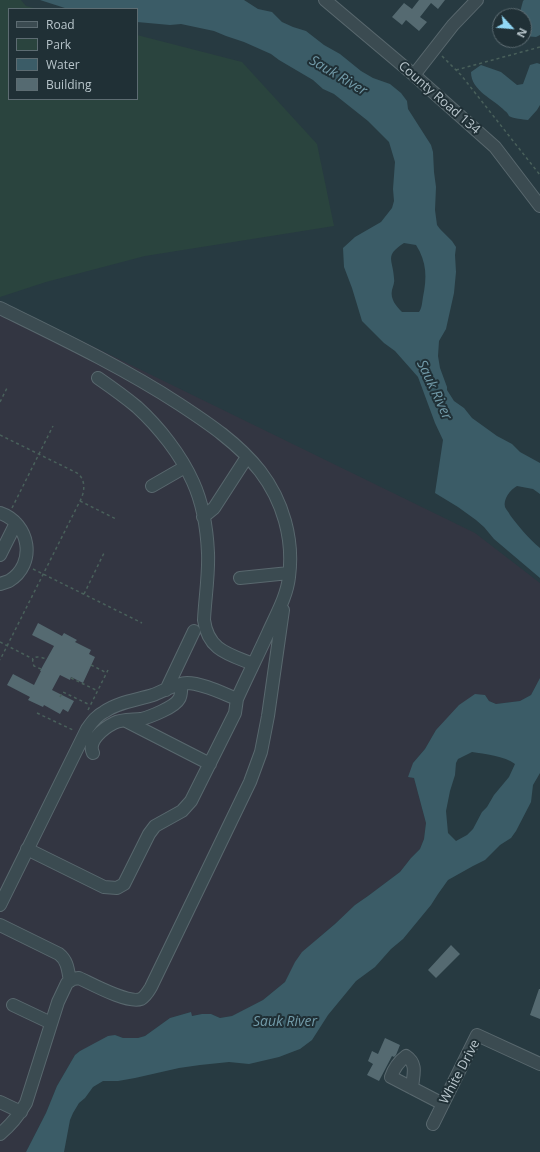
<!DOCTYPE html>
<html>
<head>
<meta charset="utf-8">
<style>
	body { margin:0 }
	#map { position:relative; width:540px; height:1152px; overflow:hidden; background:#273a41; font-family:"Open Sans",sans-serif }
	canvas { display:block }
	.legend { position:absolute; left:8px; top:8px; width:130px; height:92px; box-sizing:border-box; background:#203036; border:1px solid #5d6c72; margin:0; padding:5px 7px; list-style:none; font-size:12px; color:#b8c5cb }
	.legend li { display:flex; align-items:center; gap:8px; height:20px }
	.legend b { width:20px; border:1px solid #5d6c72 }
	.north { position:absolute; left:492px; top:8px; width:40px; height:40px; box-sizing:border-box; background:#203036; border:1px solid #5d6c72; border-radius:50%; rotate:116deg; font-size:11px; font-weight:700; line-height:16px; text-align:center; color:#b8c5cb }
	.north::after { content:''; display:block; margin:auto; width:14px; height:18px; background:#92d8f6; clip-path:polygon(50% 0,100% 100%,50% 72%,0 100%) }
</style>
</head>
<body>
<div id="map">
<canvas width="540" height="1152"></canvas>
<ul class="legend">
<li><b style="height:5px;background:#3b4b51"></b>Road</li>
<li><b style="height:11px;background:#2a443e"></b>Park</li>
<li><b style="height:11px;background:#3b5c67"></b>Water</li>
<li><b style="height:11px;background:#556a71"></b>Building</li>
</ul>
<div class="north">N</div>
</div>
<script>
const c = document.querySelector('canvas').getContext('2d');
c.lineJoin = 'round';
function fill(path, color) {
  c.fillStyle = color;
  c.fill(path, 'evenodd');
}
function trace(path, color, width, dash) {
  c.strokeStyle = color;
  c.lineWidth = width;
  c.lineCap = dash ? 'butt' : 'round';
  c.setLineDash(dash || []);
  c.stroke(path);
}
function label(font, color, halo, rows, align = 'center') {
  c.font = font + ' "Open Sans",sans-serif';
  c.lineWidth = 4;
  c.setLineDash([]);
  c.textBaseline = 'middle';
  c.strokeStyle = halo;
  c.fillStyle = color;
  for (const [text, x, y, turn = 0] of rows) {
    c.save();
    c.translate(x, y);
    c.rotate((+turn || 0) * Math.PI / 180);
    c.textAlign = isNaN(turn) ? turn : align;
    if (halo) c.strokeText(text, 0, 0);
    c.fillText(text, 0, 0);
    c.restore();
  }
}
const medical = new Path2D(`
	M0,301L475,533L540,583V678L539,680L531,695L520,701L496,704L489,701L485,695L436,730L425,749L413,763L411,778H414L426,823L424,839L420,849L411,858L400,872L368,896L355,905L345,915L314,942L290,973L285,982L263,1000L248,1008L232,1016L220,1018L211,1014H202L191,1016V1012L170,1018L145,1036L138,1038H123L115,1035L80,1051L75,1055L57,1086L46,1113L26,1152H0Z`);
const green = new Path2D(`
	M0,0H21L26,6L38,9H9V99H137V35L242,62L317,144L334,226L145,256L46,282L0,297Z`);
const water = new Path2D(`
	M40,0H244L258,9L272,12L282,22L293,27L306,31L324,45L340,54L361,71L373,78L390,84L401,93L407,101L408,109L431,145L433,152L434,172L436,187L435,210L437,225L440,229L452,241L456,247L455,255L456,272L454,293L446,329L439,341L438,356L440,368L447,387V390L454,401L464,408L472,418L497,436L512,444L520,452L540,463V494L533,489L517,486C510,490 503,499 505,507C506,510 509,512 510,515C519,527 528,538 540,548V578L494,539L484,527L476,520L458,507L435,493L443,440L435,423L418,377L395,351L384,343L362,321L352,288L344,267L343,248L355,237L381,222L392,208L394,201L393,189L395,162L389,142L368,121L334,94L323,89L313,80L279,60L271,54L244,42L226,36L214,31L181,24L170,25L137,22V9H68ZM404,243L416,245C427,262 427,278 423,297C422,303 422,308 419,312H402C396,306 390,299 392,290C393,286 395,282 394,278C393,259 384,256 404,243Z
	M524,0H540V35L536,37L524,36V16H519L523,1Z
	M537,63L540,64V105L537,110L528,120C522,119 514,119 509,116C508,114 507,112 505,111C494,99 471,91 471,72L481,65L501,72L517,85L523,84L530,65Z
	M540,678V773L533,785L531,802L516,831L511,838L500,845L485,860L473,866L448,880L438,894L431,905L403,939L391,949L375,967L356,981L328,1015L312,1040L300,1049L292,1052L279,1057L249,1064L229,1062L200,1065L179,1068L135,1078L118,1081H103L93,1087L85,1098L79,1103L73,1113L70,1120L64,1152H26L46,1113L57,1086L75,1055L80,1051L108,1036L115,1035L123,1038H138L145,1036L170,1018L191,1012L192,1016L202,1014H211L220,1018L232,1016L263,1000L285,982L295,962L302,952L335,924L355,905L368,896L400,872L411,858L420,849L424,839L426,823L414,778L408,777L413,763L425,749L436,730L459,705L475,694L485,695L489,701L496,704L520,701L531,695ZM472,752C484,754 505,756 515,764L509,777L494,795L487,807L482,812L473,829L467,835L456,841L448,833L446,811L450,791L455,775L456,763L458,759Z`);
const building = new Path2D(`
	M419,0H445L438,9L431,3L420,17L427,22L419,31L406,20L402,25L392,17L404,3L412,9Z
	M38,623L62,636L64,633L77,640L75,642L91,650L89,654L95,657L83,683L71,677L70,680L60,675L52,690L74,701L68,712L63,709L60,714L44,705L43,707L28,700L30,697L7,685L13,674L34,685L41,671H40L54,646L32,635Z
	M451,945L460,954L436,978L428,970Z
	M539,989H540V1019L530,1015Z
	M385,1038L400,1045L396,1055L394,1057L392,1056L379,1081L367,1075L373,1064L368,1061L372,1051L378,1054Z`);
const path = new Path2D(`
	M442,56L461,75L540,175
	M456,70L540,47
	M0,402L8,386
	M0,435L77,473C86,479 85,492 80,501L0,660
	M80,501L116,519
	M12,508L53,426
	M33,569L142,623
	M84,594L104,553
	M0,642L33,659
	M91,665L107,673
	M41,669L34,666C29,655 39,656 46,659
	M71,678L98,691
	M60,697L63,692L90,705
	M88,710L108,670
	M37,713L75,731`);
const minor = new Path2D(`
	M325,0L414,75L495,147L540,206
	M414,75L453,25L477,0
	M0,308C61,338 122,367 179,404C208,423 238,443 260,471C283,501 294,539 289,577C287,596 276,615 268,633C258,655 247,677 237,699L235,713L191,801L182,811L155,826L149,834L124,884L117,888L104,887L27,849
	M98,378C111,387 125,397 137,407C159,427 181,455 193,482C203,504 207,530 208,553C209,575 205,598 204,620C208,650 228,654 253,664
	M152,486L185,467
	M0,513C30,523 37,564 9,581C6,582 3,583 0,584
	M203,517L214,508L247,457
	M0,555L16,523
	M240,578L289,573
	M166,690L194,631
	M126,721L210,764
	M93,753C87,741 104,728 114,723C122,719 132,720 141,719C150,717 175,707 179,699C182,695 181,689 181,684
	M0,905L87,729C92,722 96,716 104,712C118,702 137,700 153,695C163,691 177,683 187,683C202,683 222,693 237,699
	M0,925L59,954C68,961 68,971 70,981
	M13,1005L51,1023
	M412,1088C413,1075 418,1064 406,1056C398,1062 394,1068 391,1077L443,1104
	M0,1102L21,1112
	M433,1124L477,1035L540,1064
	M0,1134C11,1125 19,1115 26,1103L58,1002L67,983L73,979L79,978C92,984 128,1004 141,999C146,996 148,992 151,987L250,782L261,752L268,716L283,610`);
const streetNames = [
	["County Road 134",439,98,41],
	["White Drive",460,1072,-62]
];
const waterNames = [
	["Sauk River",338,76,31],
	["Sauk River",434,390,65],
	["Sauk River",285,1022]
];
fill(medical, '#333642');
fill(green, '#2a443e');
fill(water, '#3b5c67');
fill(building, '#556a71');
trace(minor, '#59686e', 14);
trace(path, '#49605b', 1.5, [3, 3]);
trace(minor, '#3b4b51', 12);
label('13px', '#b8c5cb', '#203036', streetNames);
label('italic 14px', '#729ba9', '#203036', waterNames);
</script>
</body>
</html>
